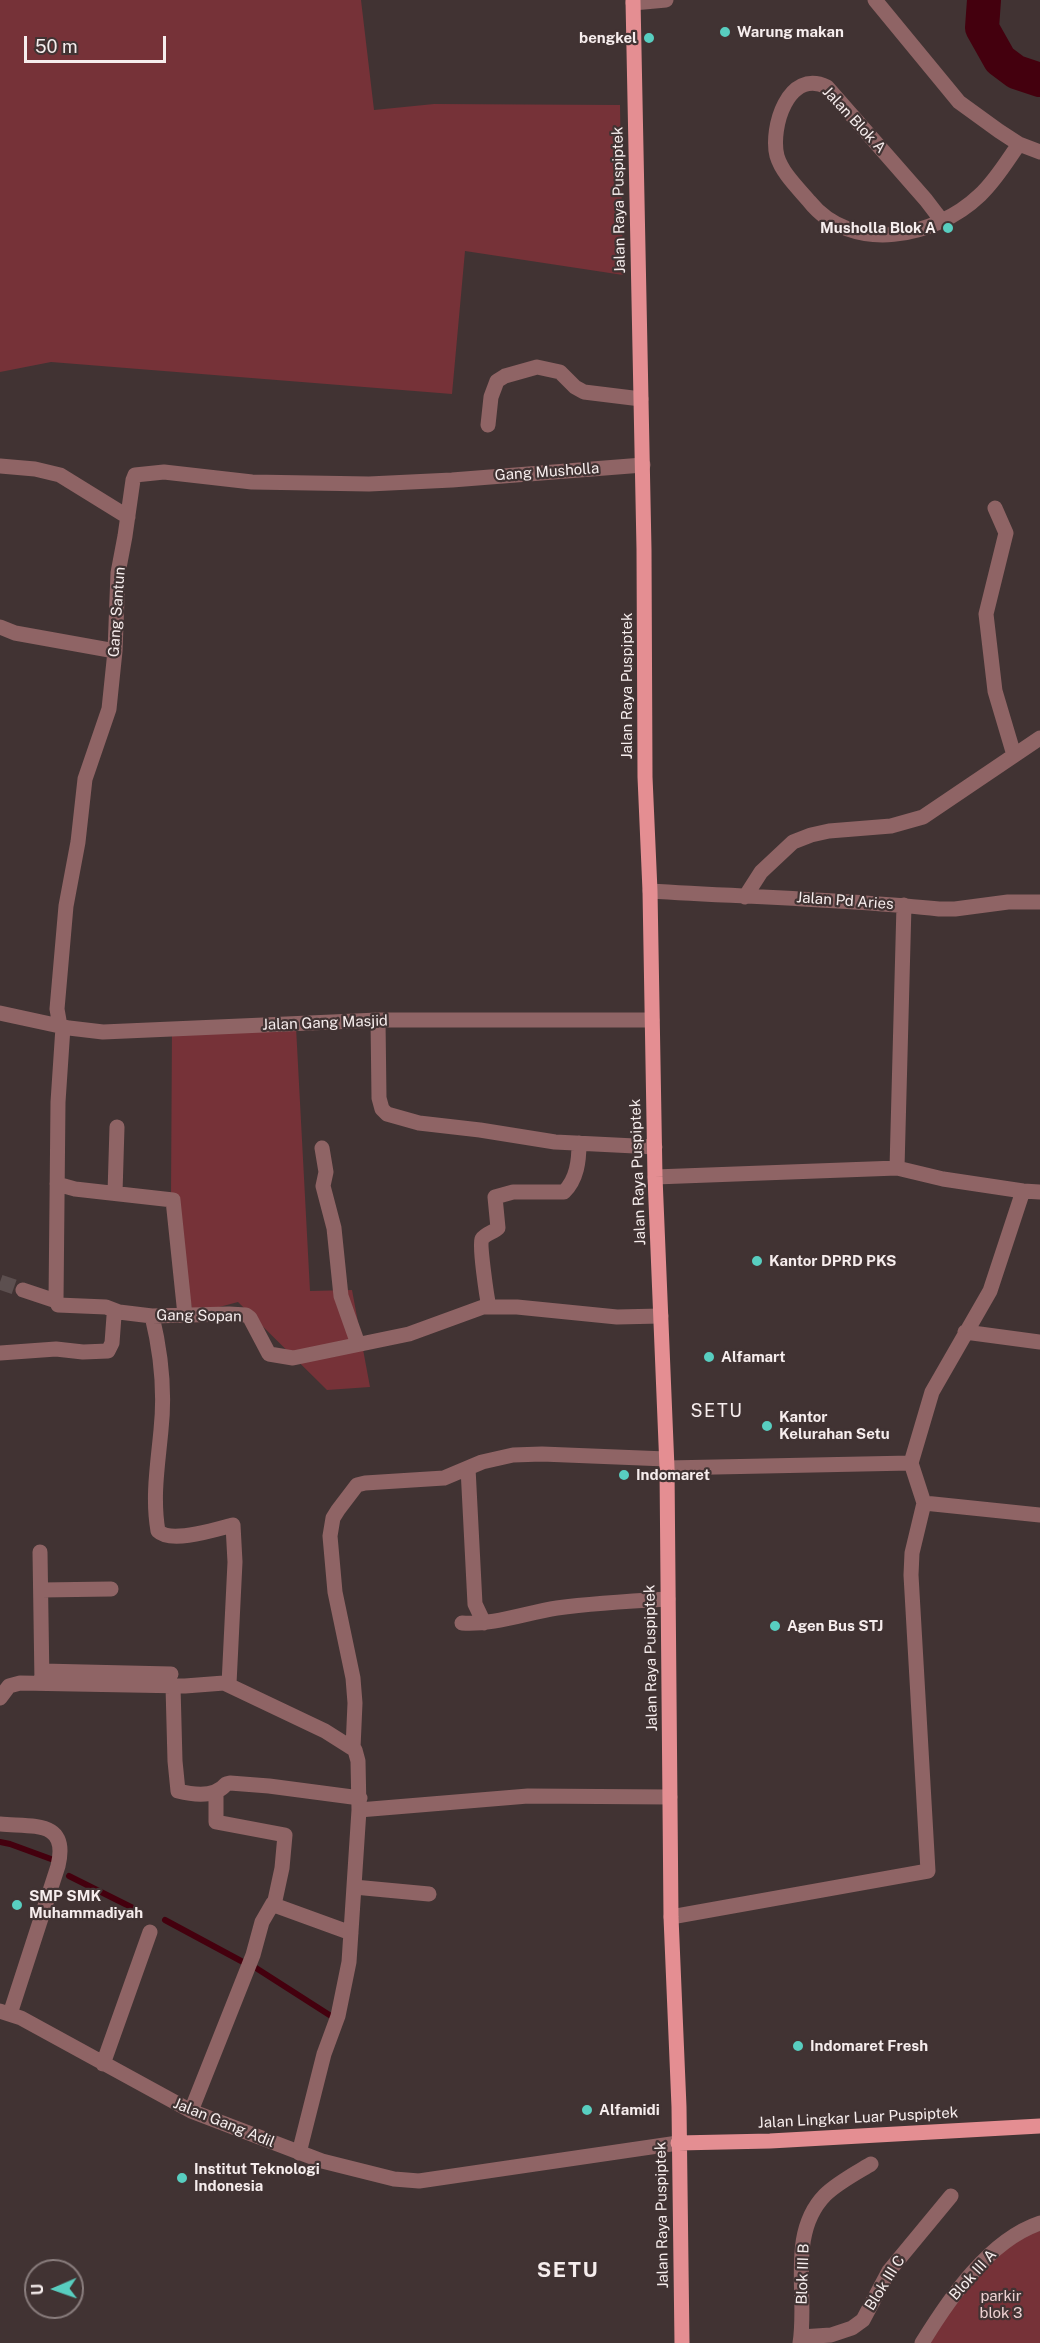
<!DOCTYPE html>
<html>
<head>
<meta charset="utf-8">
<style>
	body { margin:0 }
	#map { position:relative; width:1040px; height:2343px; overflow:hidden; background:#413333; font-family:"Public Sans",sans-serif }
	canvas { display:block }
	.north { position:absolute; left:24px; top:2259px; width:60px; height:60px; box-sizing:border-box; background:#413333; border:2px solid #897d7d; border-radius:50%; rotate:268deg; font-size:16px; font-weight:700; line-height:24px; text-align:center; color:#f6eded }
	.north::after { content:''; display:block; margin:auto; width:21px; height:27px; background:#58cec0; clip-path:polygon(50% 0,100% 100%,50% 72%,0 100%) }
	.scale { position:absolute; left:24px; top:36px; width:142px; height:27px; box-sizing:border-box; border:3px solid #f6eded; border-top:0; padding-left:8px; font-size:18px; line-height:21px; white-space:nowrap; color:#f6eded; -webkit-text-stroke:4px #413333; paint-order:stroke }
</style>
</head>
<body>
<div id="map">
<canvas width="1040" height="2343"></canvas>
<div class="north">U</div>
<div class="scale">50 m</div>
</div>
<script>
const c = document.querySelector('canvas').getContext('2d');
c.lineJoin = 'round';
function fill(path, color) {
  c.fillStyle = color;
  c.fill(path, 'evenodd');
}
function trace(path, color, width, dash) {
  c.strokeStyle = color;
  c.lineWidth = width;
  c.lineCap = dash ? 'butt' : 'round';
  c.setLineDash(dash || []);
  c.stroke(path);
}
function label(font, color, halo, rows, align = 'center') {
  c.font = font + ' "Public Sans",sans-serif';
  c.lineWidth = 4.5;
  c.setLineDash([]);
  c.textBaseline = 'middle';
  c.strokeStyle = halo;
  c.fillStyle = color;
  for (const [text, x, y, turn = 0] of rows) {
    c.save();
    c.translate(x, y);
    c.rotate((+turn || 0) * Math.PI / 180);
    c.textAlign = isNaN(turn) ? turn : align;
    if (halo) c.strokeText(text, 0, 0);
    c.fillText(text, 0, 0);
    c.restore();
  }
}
const green = new Path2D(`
	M0,0H361L374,110L434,104L620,105L623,275L465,251L452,394L51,362L0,372Z
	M172,1027H296L310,1291L352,1290L370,1387L327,1390L238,1302L193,1314L171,1195Z
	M1040,2231V2343H926L955,2297L1020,2235Z`);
const stream = new Path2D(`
	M0,1842L10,1844L51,1859
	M69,1876L139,1911
	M165,1920L243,1962
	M256,1968L331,2016`);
const river = new Path2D(`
	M984,0L982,28L1000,60L1016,72L1040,80`);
const minorTunnel = new Path2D(`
	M0,1282L23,1290`);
const minor = new Path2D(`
	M875,0L959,102L999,131L1019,144L1040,152
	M633,3L666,0
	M942,221L926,200L827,87C788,68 770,128 777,156C782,173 798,188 809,201C852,255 935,238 980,195C996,180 1007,161 1019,144
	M488,425L491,397L497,381L505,376L537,367L560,372L575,387L584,392L641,399
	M0,466L35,469L60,475L128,517
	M995,508L1006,533L986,614L995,691L1014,755
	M0,627L15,633L115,651
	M650,891C746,897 843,899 939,909H955L1008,902H1040
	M745,897L761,872L793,842L811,835L829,831L891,826L923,817L1040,738
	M0,1013L69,1028L103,1032L378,1020H652
	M378,1020L379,1098L382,1109L387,1114L419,1123L480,1130L555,1142L655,1147
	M60,1026L57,1009L66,906L78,842L85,779L109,709L115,651L118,573L125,536L133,480L135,475L164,472L252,482L369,484L452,480L643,465
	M63,1027L58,1102L56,1301L58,1305L106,1307L119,1312L152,1316L229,1314L246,1315L250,1318L269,1354L293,1358L409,1334L483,1307H517L617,1317L661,1316
	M322,1148L326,1172L323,1186L334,1228L341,1296L358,1344
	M897,1168L904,905
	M655,1177L897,1168L943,1179L1023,1191L1040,1192
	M57,1184L75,1189L173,1200L185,1315
	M115,1193L117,1127
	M23,1290L56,1301
	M489,1307C487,1298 479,1245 482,1239C485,1234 494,1232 498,1228L495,1197L513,1192H564C577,1179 579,1161 579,1143
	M152,1316C161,1353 165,1393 161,1430C158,1463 152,1497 158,1531C171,1544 217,1529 233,1525L235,1562L229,1684
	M965,1332L1040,1342
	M0,1353L56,1349L83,1352L108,1351L112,1343L114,1316L119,1312
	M468,1468L475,1604L484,1623
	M667,1468L911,1463
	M924,1503L1040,1515
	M40,1552L42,1683
	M41,1590L111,1589
	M462,1623C495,1625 525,1613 557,1608C594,1603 631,1601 668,1599
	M42,1671L171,1674
	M173,1686L175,1761L178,1791C194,1795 215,1798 226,1784L230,1783L269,1786L360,1798
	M0,1698L9,1686L20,1683L185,1686L224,1683L325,1731L355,1750L358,1761L359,1810L349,1962L338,2016L324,2054L299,2153
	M353,1748L355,1703L353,1678L335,1592L330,1536L333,1518L338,1510L357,1485L365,1483L444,1478L482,1462L513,1455L542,1454L666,1459
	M216,1793V1822L285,1835L282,1868L274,1905L351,1933
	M359,1810L528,1796L670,1797
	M0,1824C34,1827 69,1820 58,1866L10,2014
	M354,1887L429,1894
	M671,1917L928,1871L911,1575L912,1553L924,1503L911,1463L932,1392L990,1291L1023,1191
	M0,2011L21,2018L191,2111L322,2161L394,2179L419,2181L678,2143
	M103,2064L150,1932
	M191,2111L253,1955L262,1922L273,1903
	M801,2337L831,2335L852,2328L863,2320L889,2271L951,2196
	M800,2343C808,2295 787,2234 825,2195C837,2183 856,2173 871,2164
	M922,2343C949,2299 989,2240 1040,2223`);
const primary = new Path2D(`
	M633,0L644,549L645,777L650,891L655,1177L667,1468L671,1917L679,2107L682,2343
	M678,2143L770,2141L1040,2126`);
const markers = [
	[725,32,6,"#58cec0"],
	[649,38,6,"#58cec0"],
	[948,228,6,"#58cec0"],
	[757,1261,6,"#58cec0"],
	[709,1357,6,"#58cec0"],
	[767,1426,6,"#58cec0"],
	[624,1475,6,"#58cec0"],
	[775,1626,6,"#58cec0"],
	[17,1905,6,"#58cec0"],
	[798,2046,6,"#58cec0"],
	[587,2110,6,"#58cec0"],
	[182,2178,6,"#58cec0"]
];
const poiNames = [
	["Warung makan",737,32],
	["bengkel",637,38,"right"],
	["Musholla Blok A",936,228,"right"],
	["Kantor DPRD PKS",769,1261],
	["Alfamart",721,1357],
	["Kantor",779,1417],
	["Kelurahan Setu",779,1434],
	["Indomaret",636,1475],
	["Agen Bus STJ",787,1626],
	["SMP SMK",29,1896],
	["Muhammadiyah",29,1913],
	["Indomaret Fresh",810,2046],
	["Alfamidi",599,2110],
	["Institut Teknologi",194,2169],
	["Indonesia",194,2186]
];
const streetNames = [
	["Jalan Blok A",854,120,47],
	["Jalan Raya Puspiptek",619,200,-91],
	["Gang Musholla",547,472,-4],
	["Gang Santun",117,612,-86],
	["Jalan Raya Puspiptek",627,686,-90],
	["Jalan Pd Aries",845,901,4],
	["Jalan Gang Masjid",325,1023,-2],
	["Jalan Raya Puspiptek",638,1172,-92],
	["Gang Sopan",199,1316,1],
	["Jalan Raya Puspiptek",651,1658,-91],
	["Jalan Lingkar Luar Puspiptek",858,2118,-3],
	["Jalan Gang Adil",224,2123,22],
	["Jalan Raya Puspiptek",662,2215,-91],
	["Blok III B",803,2274,-88],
	["Blok III A",973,2275,-48],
	["Blok III C",885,2283,-58]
];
const parkNames = [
	["parkir",1001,2296],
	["blok 3",1001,2313]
];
const quarterNames = [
	["SETU",717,1411]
];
const districtNames = [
	["SETU",568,2271]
];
fill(green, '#763238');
trace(stream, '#44000e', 6);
trace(river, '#44000e', 34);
trace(minorTunnel, '#5c4f4f', 15, [15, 8]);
trace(minor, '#8f6465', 15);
trace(primary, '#e48e92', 15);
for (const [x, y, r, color] of markers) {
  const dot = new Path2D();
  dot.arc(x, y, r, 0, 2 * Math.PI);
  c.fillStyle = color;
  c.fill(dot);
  trace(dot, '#413333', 2);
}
label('bold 15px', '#f6eded', '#413333', poiNames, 'left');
label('15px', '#f6eded', '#413333', streetNames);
label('15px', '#edd1d2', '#413333', parkNames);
c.letterSpacing = '1.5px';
label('18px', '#f6eded', '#413333', quarterNames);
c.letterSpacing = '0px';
c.letterSpacing = '1.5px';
label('bold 21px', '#f6eded', '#413333', districtNames);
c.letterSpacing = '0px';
</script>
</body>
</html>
